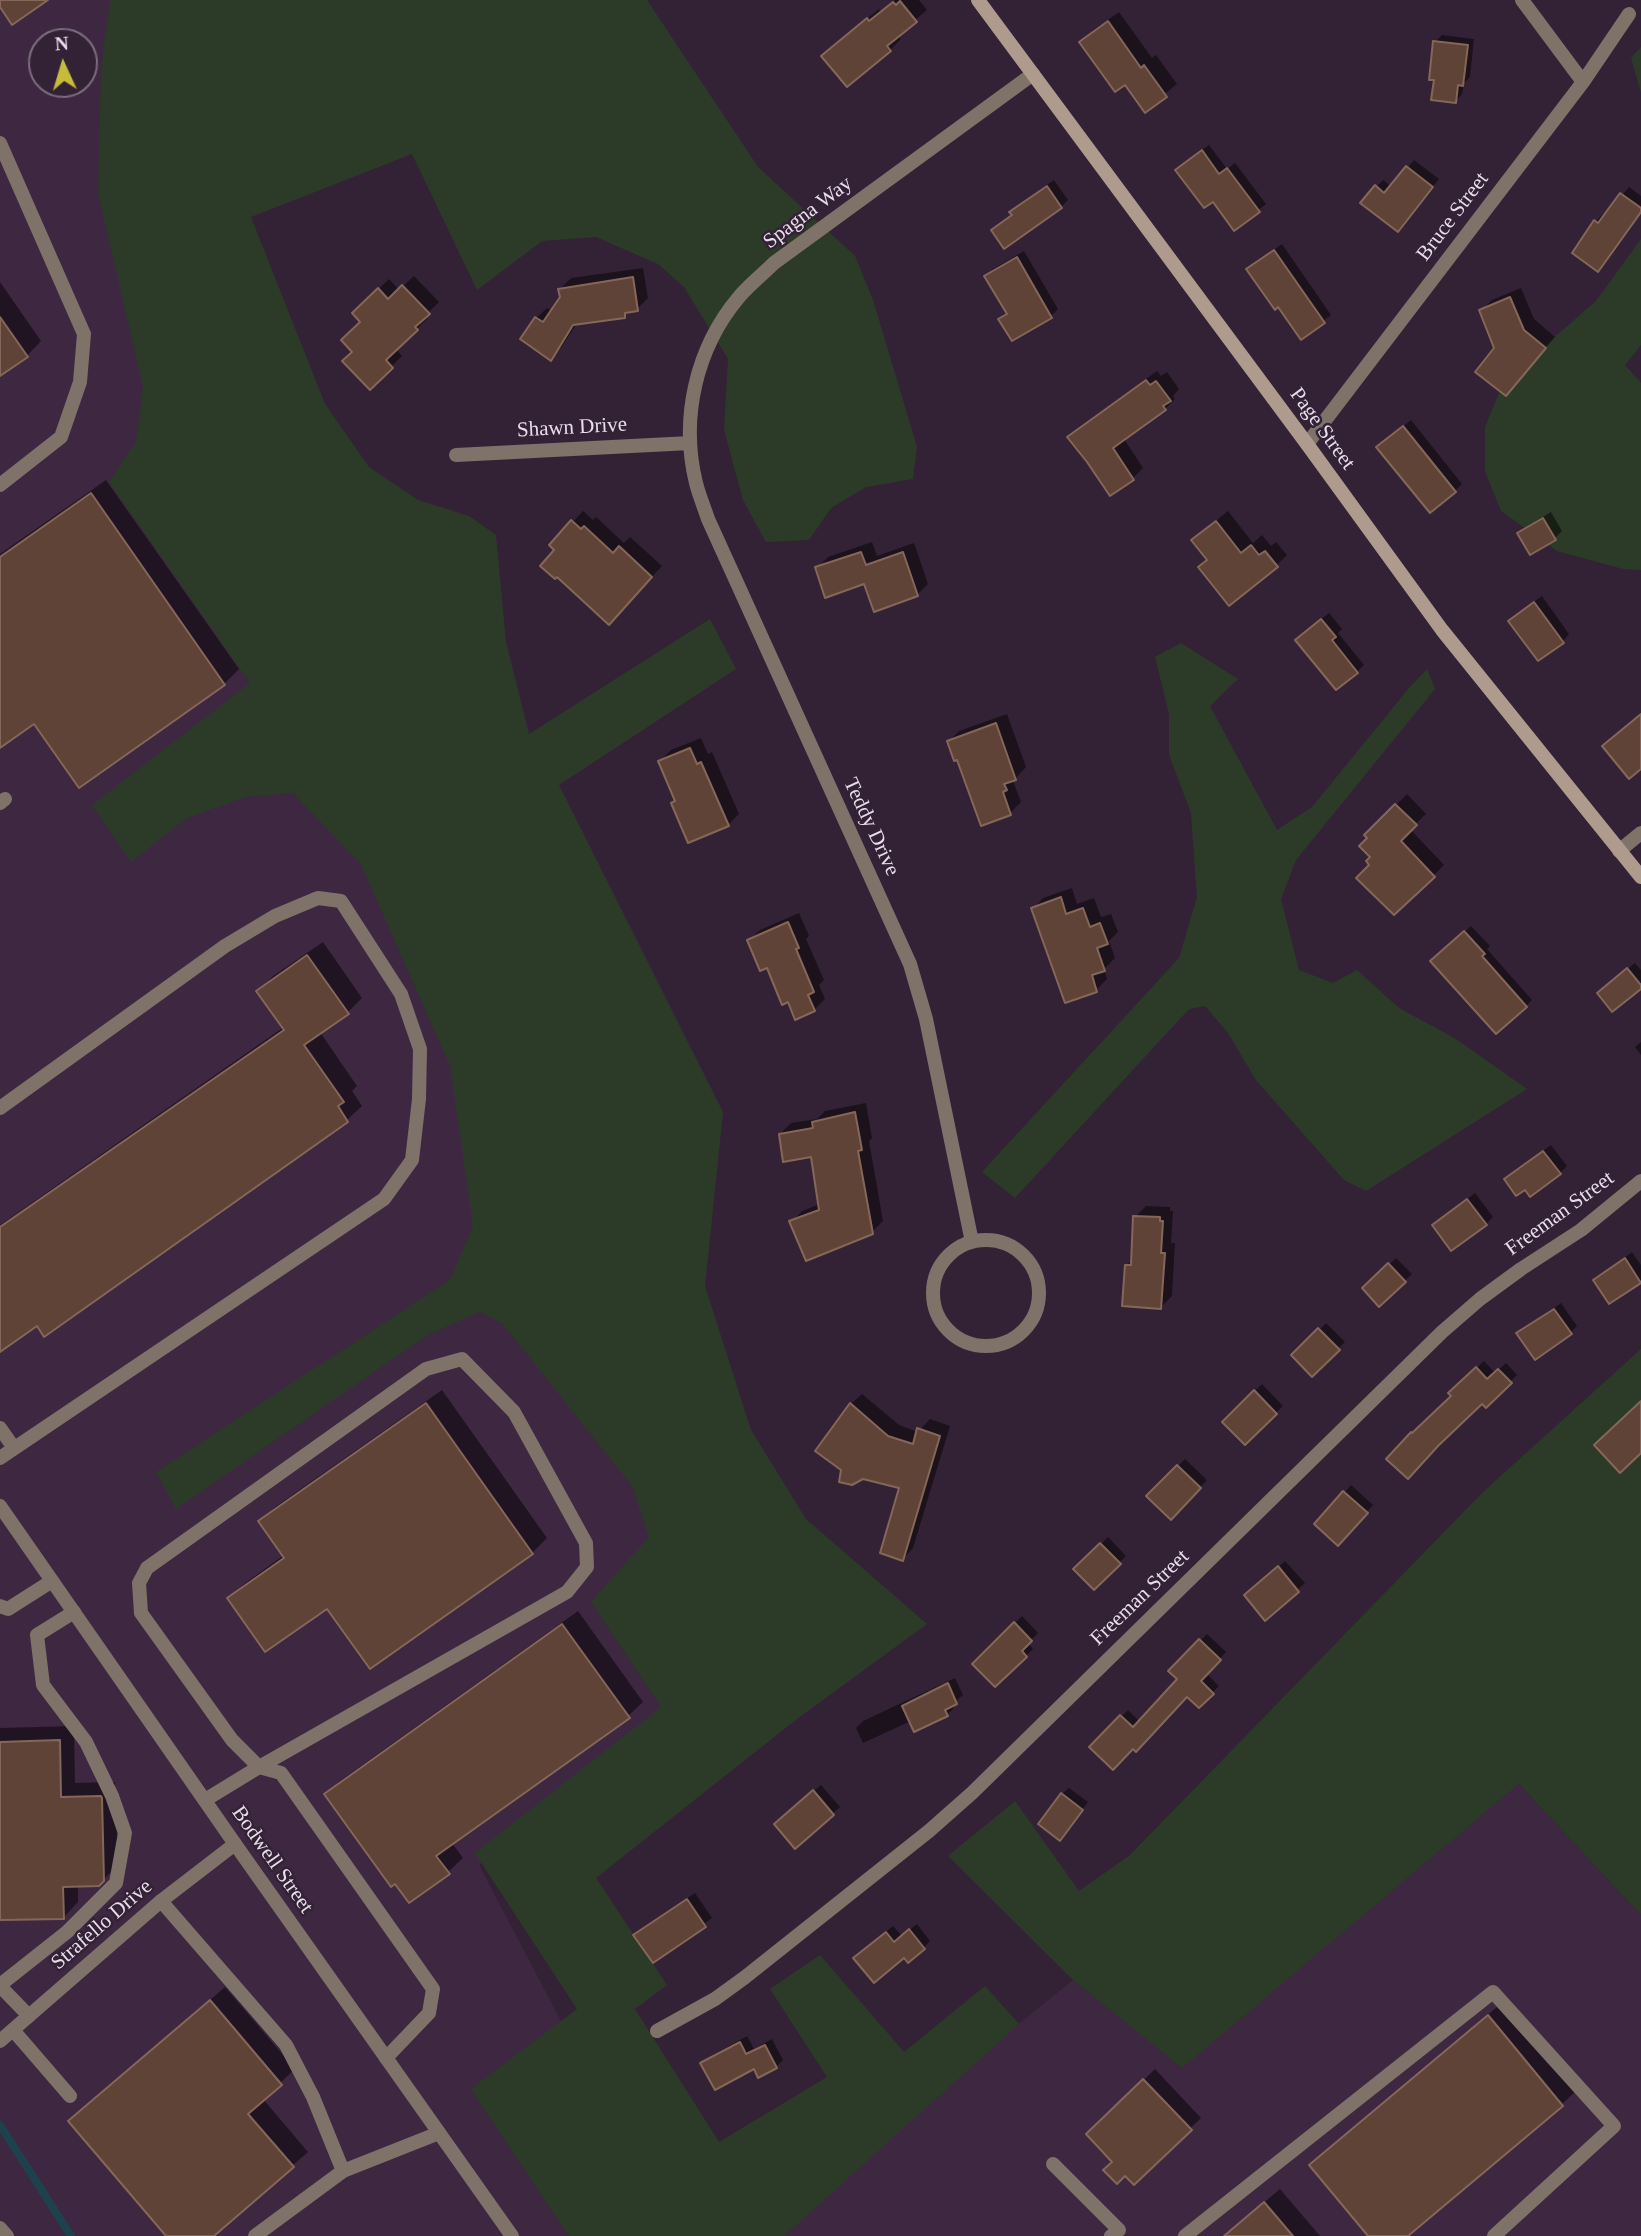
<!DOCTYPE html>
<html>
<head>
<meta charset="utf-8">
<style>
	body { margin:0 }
	#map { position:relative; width:1641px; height:2236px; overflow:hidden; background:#332236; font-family:"Times New Roman",serif }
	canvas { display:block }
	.north { position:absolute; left:28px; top:28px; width:70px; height:70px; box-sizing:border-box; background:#332236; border:2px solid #7b6d7e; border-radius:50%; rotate:356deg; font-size:19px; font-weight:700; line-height:28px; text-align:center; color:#e8ddea }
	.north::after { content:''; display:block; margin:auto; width:24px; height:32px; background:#c7bb3c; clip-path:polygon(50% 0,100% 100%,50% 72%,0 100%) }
</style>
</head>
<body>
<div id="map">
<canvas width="1641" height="2236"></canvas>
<div class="north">N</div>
</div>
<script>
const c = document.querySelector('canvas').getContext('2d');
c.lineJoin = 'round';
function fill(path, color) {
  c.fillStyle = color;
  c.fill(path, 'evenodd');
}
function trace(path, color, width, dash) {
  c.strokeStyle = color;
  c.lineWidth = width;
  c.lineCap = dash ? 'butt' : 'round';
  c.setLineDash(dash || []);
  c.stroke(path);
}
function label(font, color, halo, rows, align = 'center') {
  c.font = font + ' "Times New Roman",serif';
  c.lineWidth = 5;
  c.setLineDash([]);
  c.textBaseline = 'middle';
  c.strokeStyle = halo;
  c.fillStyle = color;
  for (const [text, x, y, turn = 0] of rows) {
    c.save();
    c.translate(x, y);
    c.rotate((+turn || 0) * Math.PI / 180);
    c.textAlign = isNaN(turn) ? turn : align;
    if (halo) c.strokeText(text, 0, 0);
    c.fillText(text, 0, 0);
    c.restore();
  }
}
const built = new Path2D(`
	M0,0H159L752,1686L479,1865L571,2040L691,2236H0ZM42,42H84V84H42Z
	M1519,1784L1641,1915V2236H757L1073,1980L1182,2067Z`);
const green = new Path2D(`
	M110,0H647L758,167L855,256L873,300L917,447L913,479L866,487L831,508L809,540L766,542L743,500L724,430L728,359L684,287L658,264L596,237L542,241L477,290L412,154L251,217L325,404L369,467L418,500L469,516L496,535L506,642L529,734L710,619L736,669L559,785L723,1112L705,1286L751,1430L806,1519L927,1624L797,1719L596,1878L667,1985L635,2009L719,2142L827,2077L770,1989L820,1955L904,2052L985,1986L1019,2024L784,2236H569L471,2089L577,2009L475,1853L661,1707L591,1602L649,1537L632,1486L503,1324L480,1312L429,1334L176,1509L156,1472L450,1280L473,1226L450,1066L361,864L293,793L249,796L187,818L131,862L92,805L250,683L109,482L136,442L143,387L98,193L101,70Z
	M1641,47V92L1631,58Z
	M1641,239V345L1625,365L1641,383V570L1623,569L1557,551L1501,511L1485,471V427L1504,381L1596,301Z
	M1181,643L1238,679L1210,706L1277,830L1312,807L1409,688L1427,669L1435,689L1296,860L1281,899L1299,970L1333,983L1357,970L1399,1008L1456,1039L1527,1089L1366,1191L1344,1180L1256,1080L1228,1033L1205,1006L1189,1009L1015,1198L982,1172L1179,958L1197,897L1191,813L1169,755V714L1155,657Z
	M1641,1349V1915L1519,1784L1182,2068L1073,1980L948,1856L1015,1801L1079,1891L1130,1855L1483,1492Z`);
const shadow = new Path2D(`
	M895,0H919L927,10L897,35L901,39L890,50L835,45L879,9L881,12Z
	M1119,12L1152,58L1156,55L1177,84L1145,110L1125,83L1081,42L1092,31Z
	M1442,35L1474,39L1470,77L1464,83L1462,94L1456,101L1436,79L1435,42Z
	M1209,145L1227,169L1235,163L1266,204L1235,229L1185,163Z
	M1414,160L1439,179L1404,223L1376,187L1383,180L1392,187Z
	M1054,180L1068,200L1061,207L993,230L1013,214L1012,212L1018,205Z
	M1629,187L1641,196V212L1598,269L1574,252L1596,221L1603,214L1605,216Z
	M1282,244L1331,315L1302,337L1256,263Z
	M1024,251L1058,309L1051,316L1012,339L1001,319L1008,312L986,276L993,269Z
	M643,268L648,298L637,309L630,310L624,316L577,323L561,348L551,359L536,318L547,308L552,311L561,298L560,289L571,278Z
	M414,276L439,302L425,316L428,318L396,349L402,356L370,387L354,351L362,322L354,313L389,279L399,290Z
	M0,282L41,341L27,356L0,374Z
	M1521,288L1534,319L1555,337L1506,394L1496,348L1481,311L1492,300Z
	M1157,371L1161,376L1167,372L1179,389L1173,396L1175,399L1165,409L1124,439L1143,468L1133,478L1110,494L1070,437L1079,427Z
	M1411,420L1462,484L1455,491L1385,441Z
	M106,480L239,669L224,684L79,785L34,721L0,745V554Z
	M583,511L593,520L596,517L624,543L630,537L662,566L619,612L551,545Z
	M1228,511L1253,543L1262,535L1271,546L1276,542L1287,555L1276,566L1208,559L1205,530Z
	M1551,512L1562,531L1555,538L1530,553L1519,533L1526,527Z
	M872,542L877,556L914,543L928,584L917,595L817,568L828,557Z
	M1542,596L1569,634L1563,641L1517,614Z
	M1329,613L1342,629L1338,633L1364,665L1357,672L1304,633Z
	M1007,714L1026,767L1013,781L1021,802L1010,813L958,758L949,741L959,731Z
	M701,738L708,754L712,752L739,814L728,825L673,803L676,800L660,761L671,750Z
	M1407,794L1426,814L1410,829L1444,865L1433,876L1372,865L1369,838L1366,835Z
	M1072,888L1077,904L1094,898L1101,917L1111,914L1118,932L1109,941L1115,958L1104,969L1107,979L1096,990L1033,909L1043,898Z
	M799,913L809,936L806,939L824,980L819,985L825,999L814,1010L768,966L749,940L760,930Z
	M1471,926L1490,946L1487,949L1532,1000L1526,1006L1439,955Z
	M323,942L362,998L347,1013L320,1032L357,1086L352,1091L362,1106L347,1120L45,1334L37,1324L0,1350V1225L284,1027L259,991L273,976Z
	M1635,963L1641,970V987L1606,986Z
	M1641,1042V1055L1635,1047Z
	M866,1103L872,1138L869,1141L883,1221L872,1232L792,1222L802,1211L820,1204L813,1155L780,1134L791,1123L817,1119L825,1111Z
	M1551,1145L1567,1166L1560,1173L1525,1187L1513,1173Z
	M1475,1193L1493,1217L1486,1224L1434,1225Z
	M1146,1206L1170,1207V1211H1173L1171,1243H1175L1172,1296L1161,1307L1126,1266L1133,1259L1135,1217Z
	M1632,1252L1641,1265V1280L1610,1302L1595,1280Z
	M1396,1258L1412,1274L1379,1305L1364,1288Z
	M1561,1303L1577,1326L1571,1332L1519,1334Z
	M1326,1323L1345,1342L1312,1374L1294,1355Z
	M1484,1361L1495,1373L1506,1363L1517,1375L1486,1406L1482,1401L1454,1396L1451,1393Z
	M1262,1384L1283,1406L1245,1443L1224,1422Z
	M442,1390L547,1538L532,1553L370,1667L327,1606L229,1598L244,1584L284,1555L260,1521L275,1507Z
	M862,1394L899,1425L918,1432L930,1419L950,1426L913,1548L903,1559L902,1487L851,1404Z
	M1185,1459L1207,1480L1171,1518L1149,1496Z
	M1351,1485L1373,1505L1345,1536L1317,1524Z
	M1108,1537L1126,1556L1094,1588L1076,1569Z
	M1285,1561L1305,1583L1266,1618L1253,1589Z
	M578,1611L643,1702L628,1716L452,1843L463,1858L448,1872L327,1794L341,1780Z
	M1022,1616L1038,1633L1028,1643L1033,1649L995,1685L994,1644Z
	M1207,1634L1226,1652L1206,1673L1219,1686L1199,1706L1187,1694L1133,1747H1092L1128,1710L1140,1722L1179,1679L1171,1671Z
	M955,1678L963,1695L952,1704L954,1708L947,1715L911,1721L863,1743L856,1728L863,1721Z
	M74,1726L75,1783L115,1782L118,1865L98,1885H78V1902L64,1917L0,1919V1728Z
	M821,1785L840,1807L795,1846L783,1817Z
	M1069,1788L1088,1802L1066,1831L1062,1794Z
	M695,1893L712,1918L654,1961L636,1935L642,1928Z
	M917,1924L930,1941L923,1948L905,1956L862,1951L893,1926L902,1936Z
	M225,1987L295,2069L263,2099L308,2152L211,2236H169L70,2121Z
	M1503,2002L1577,2090L1562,2104L1405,2236H1370L1311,2165L1325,2151Z
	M747,2036L754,2049L772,2039L783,2060L776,2067L703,2063L709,2057Z
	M1155,2069L1201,2118L1134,2183L1088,2134Z
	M1280,2189L1320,2236H1224Z`);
const stream = new Path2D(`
	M0,2125L71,2236`);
const building = new Path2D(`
	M0,0H48L12,25L0,7Z
	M900,1L917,22L887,46L891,51L847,87L821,56L867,18L869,21L893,2L896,5Z
	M1108,21L1141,68L1144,65L1167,97L1145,113L1125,85L1115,92L1079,42Z
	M1433,41L1468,45L1463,86L1458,85L1456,103L1431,100L1434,80H1429Z
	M1202,150L1219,174L1227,168L1260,212L1234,231L1213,202L1204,208L1175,170Z
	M1406,166L1433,187L1398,232L1360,203L1375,185L1384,193Z
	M1047,186L1062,208L1004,249L991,230L1012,215L1009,212Z
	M1620,193L1641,208V212L1598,272L1572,253L1594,220L1598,223Z
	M1274,250L1325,323L1301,340L1278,307L1275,310L1246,269Z
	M1017,257L1052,318L1012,341L998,319L1007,314L984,276Z
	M633,277L638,311L625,313V318L573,325L551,361L520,339L535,317L543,322L560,297L558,289Z
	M402,285L430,314L415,327L418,330L386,360L393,368L370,390L342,361L352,352L341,340L360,322L352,313L378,288L388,299Z
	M1510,297L1524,330L1546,348L1506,396L1475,372L1494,348L1479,310Z
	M0,317L28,357L0,376Z
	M1146,380L1150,385L1156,381L1171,401L1163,406L1166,410L1113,448L1134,480L1110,496L1087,462L1067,437Z
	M1403,426L1456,492L1430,513L1376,447Z
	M91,493L225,685L79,788L34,724L0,748V557Z
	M1543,518L1556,540L1530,555L1517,533Z
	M571,520L581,529L584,526L613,553L619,546L652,577L609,625L557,577L555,579L540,566L554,550L549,545Z
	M1216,521L1241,553L1251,545L1259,555L1265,551L1278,567L1229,606L1198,567L1207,560L1191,540Z
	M861,552L866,565L903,552L918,596L874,612L864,584L825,598L815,567Z
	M1534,602L1564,643L1538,661L1508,621Z
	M1321,619L1336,637L1332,640L1358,673L1336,690L1295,640Z
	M1641,714V769L1629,779L1602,746Z
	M996,723L1016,780L1004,784L1007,790L1003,792L1011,815L981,826L957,760L954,761L947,741Z
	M690,748L697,764L701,762L729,826L688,843L671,803L675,801L658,761Z
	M1395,804L1417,825L1401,841L1435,877L1394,915L1356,878L1369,865L1366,861L1370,857L1359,846L1367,838L1364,835Z
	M1061,897L1066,914L1083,908L1090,927L1100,923L1108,944L1097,948L1105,971L1092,975L1097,992L1065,1003L1031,908Z
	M788,922L799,948L796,949L814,992L808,995L815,1011L795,1020L788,1002L782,1005L767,968L760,971L747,940Z
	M1464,931L1485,954L1482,956L1527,1007L1496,1034L1430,961Z
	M307,955L349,1014L304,1045L344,1102L338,1106L348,1122L44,1337L37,1326L0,1352V1227L284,1030L256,991Z
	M1627,968L1641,985V989L1612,1012L1597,993Z
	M855,1112L862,1150L858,1151L873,1234L806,1261L789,1221L819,1210L811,1157L783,1162L779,1134L813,1128L812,1122Z
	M1543,1151L1561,1174L1530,1197L1525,1190L1516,1196L1504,1179Z
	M1467,1199L1487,1225L1451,1251L1432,1225Z
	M1133,1216L1160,1217V1221H1163L1161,1253H1165L1161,1309L1122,1306L1125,1265H1131Z
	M1625,1258L1641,1283L1609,1304L1593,1280Z
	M1388,1263L1406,1282L1379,1307L1362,1288Z
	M1554,1309L1572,1334L1535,1360L1516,1333Z
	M1318,1328L1340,1350L1312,1377L1291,1355Z
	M1476,1367L1487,1379L1498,1369L1512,1383L1486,1408L1482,1404L1438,1446L1408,1479L1386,1459L1411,1432L1412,1433L1451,1396L1448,1393Z
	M1254,1390L1277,1414L1245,1445L1222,1422Z
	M1641,1401V1453L1620,1473L1594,1445Z
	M426,1403L533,1554L370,1669L327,1609L265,1652L227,1598L284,1558L258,1521Z
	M850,1403L888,1436L913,1444L917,1428L940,1436L903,1561L880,1553L899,1488L863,1479L852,1485L839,1482L841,1470L815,1451Z
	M1177,1465L1201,1488L1171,1520L1146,1496Z
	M1343,1491L1368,1513L1338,1546L1314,1524Z
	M1100,1543L1121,1564L1094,1590L1073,1569Z
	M1278,1566L1299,1592L1265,1621L1244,1595Z
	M1014,1622L1032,1641L1022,1651L1027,1657L995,1687L972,1664Z
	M562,1624L630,1718L436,1856L450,1874L409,1903L395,1884L391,1887L324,1794Z
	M1199,1639L1221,1660L1201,1681L1214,1694L1199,1708L1187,1697L1136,1752L1133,1749L1113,1770L1089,1747L1120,1715L1133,1727L1177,1679L1168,1671Z
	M948,1683L957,1704L945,1710L948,1716L914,1732L902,1706Z
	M60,1740L61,1797L101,1796L102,1798L104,1881L99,1886L63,1887L64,1919L0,1920V1742Z
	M813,1790L834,1815L795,1849L774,1824Z
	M1061,1793L1083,1810L1060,1841L1038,1824Z
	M687,1899L706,1927L653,1963L633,1935Z
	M909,1929L925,1949L908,1963L904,1958L874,1983L853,1958L886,1932L894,1942Z
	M210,2000L282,2085L248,2114L294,2167L214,2236H166L68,2121Z
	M1488,2015L1563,2106L1408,2236H1368L1309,2165Z
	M740,2042L746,2054L765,2045L777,2068L758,2078L754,2069L715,2090L700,2063Z
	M1143,2079L1192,2130L1134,2185L1125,2176L1117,2184L1103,2170L1112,2162L1086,2134Z
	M1264,2202L1293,2236H1224Z`);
const service = new Path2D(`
	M0,143L84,334L80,382L61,437L0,485
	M0,803L5,799
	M0,1108L225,946L275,916L318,898L341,901L401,994L420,1049L419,1099L412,1160L384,1199L0,1458
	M462,1359L514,1412L586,1543L587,1567L567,1592L259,1767L232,1740L141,1613L139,1583L147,1568L426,1369Z
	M0,1428L14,1448
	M0,1606L8,1609L52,1581
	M205,1800L259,1767L281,1773L433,1989L429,2013L386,2058
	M161,1901L286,2045L313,2097L343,2171L439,2133
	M0,1985L67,1932L116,1883L125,1833L112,1796L86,1742L43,1685L37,1635L74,1612
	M0,1986L29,2016
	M13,2030L70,2096
	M1053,2164L1119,2230L1111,2236
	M0,2228L7,2236
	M255,2236L343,2171
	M1185,2236L1493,1992L1614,2126L1494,2236`);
const minor = new Path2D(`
	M1522,0L1583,82
	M1307,444L1583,82L1629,14
	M456,455L690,443
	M1619,851L1641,833
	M933 1293a53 53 0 1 1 106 0a53 53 0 1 1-106 0Z
	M972,1242L926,1019L910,964L708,519C704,507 699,495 696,483C680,418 696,348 739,297C749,285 763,274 774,263L1033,74
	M657,2031L715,1999L744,1978L929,1831L972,1793L1442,1332L1480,1299L1521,1269L1581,1230L1641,1181
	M0,2041L161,1901L235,1844`);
const tertiary = new Path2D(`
	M0,1506L235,1844L512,2236`);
const secondary = new Path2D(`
	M978,0L1307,444L1442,630L1641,877`);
const streetNames = [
	["Spagna Way",808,213,-37],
	["Bruce Street",1453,217,-53],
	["Shawn Drive",572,428,-3],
	["Page Street",1322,429,54],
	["Teddy Drive",871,827,65],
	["Freeman Street",1560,1214,-36],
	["Freeman Street",1140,1598,-44],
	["Bodwell Street",272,1860,55],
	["Strafello Drive",102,1925,-41]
];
fill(built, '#3e2741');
fill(green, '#2c3b28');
fill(shadow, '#0007');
trace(stream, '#1f404d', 8);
fill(building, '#5f4336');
trace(building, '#856759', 2);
trace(service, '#7e7269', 14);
trace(minor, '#7e7269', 14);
trace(tertiary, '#7e7269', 14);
trace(secondary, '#ae9b8d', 14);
label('21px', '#e8ddea', '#332236', streetNames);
</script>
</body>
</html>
